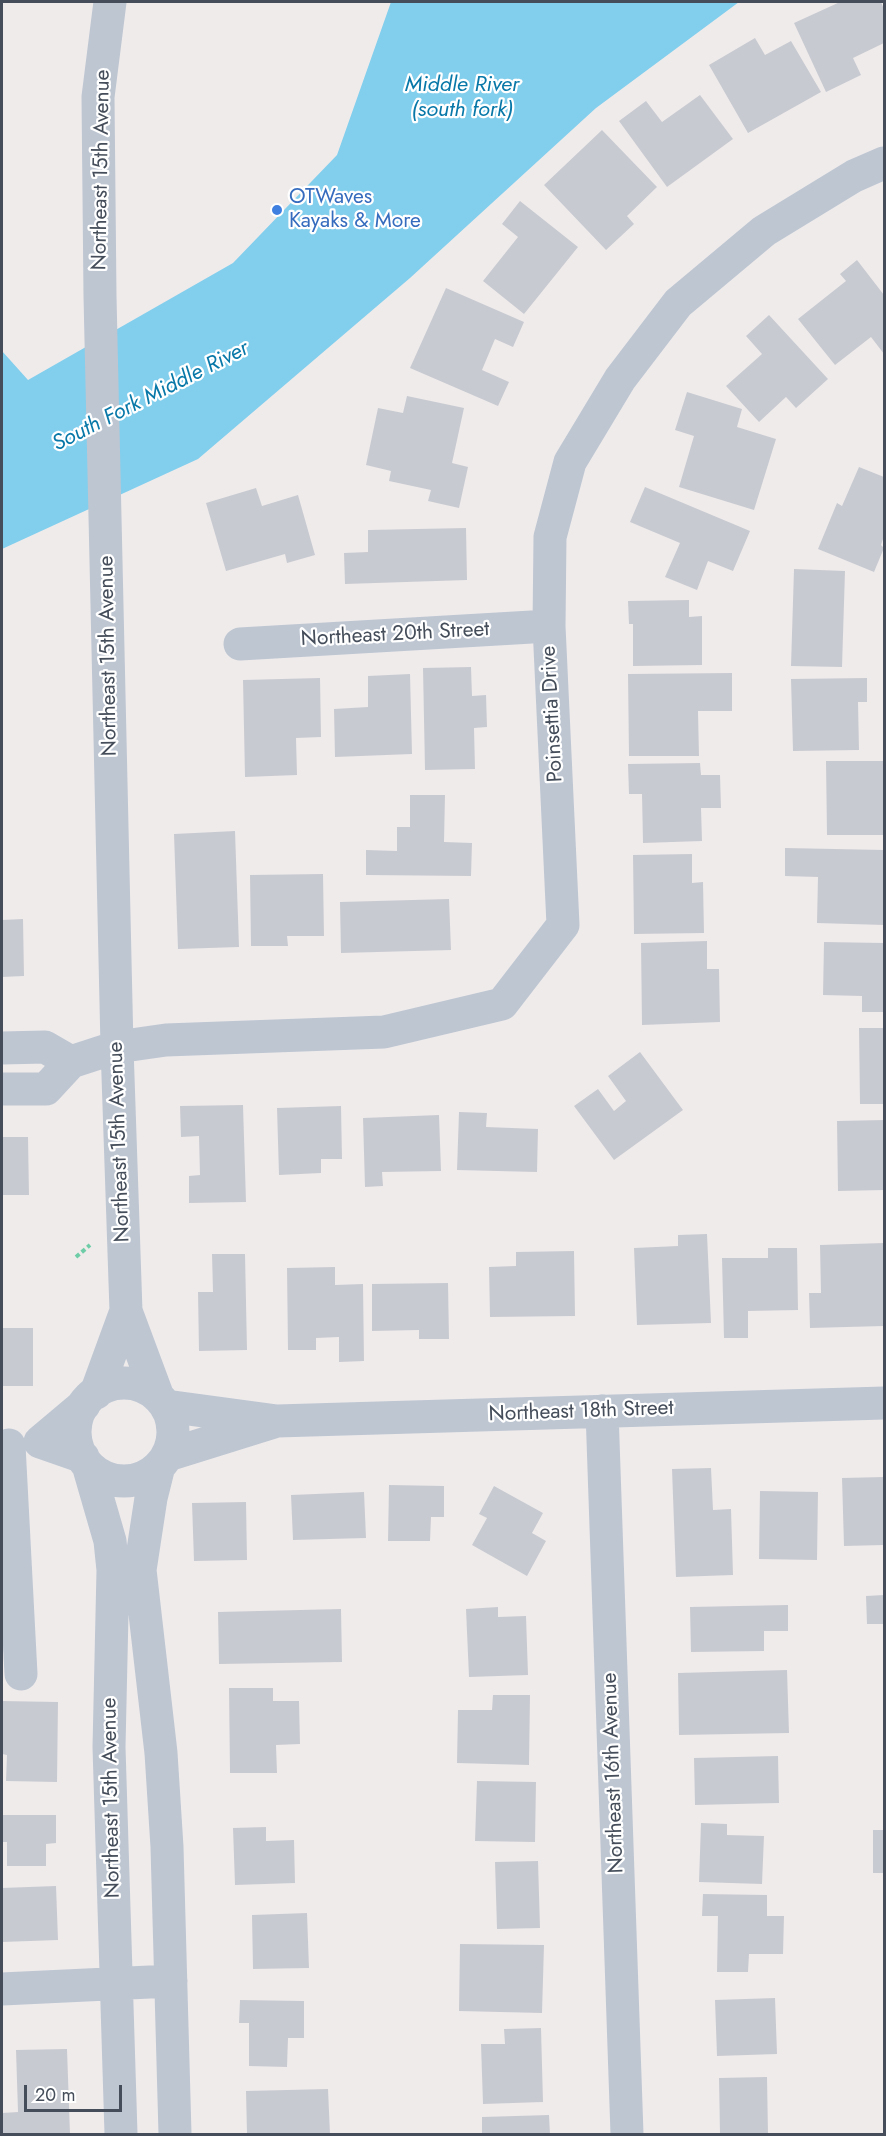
<!DOCTYPE html>
<html>
<head>
<meta charset="utf-8">
<style>
	body { margin:0 }
	#map { position:relative; width:886px; height:2136px; overflow:hidden; background:#efebeb; font-family:Jost,sans-serif }
	canvas { display:block }
	.frame { position:absolute; inset:0; border:3px solid #444d59; pointer-events:none }
	.scale { position:absolute; left:24px; top:2085px; width:98px; height:27px; box-sizing:border-box; border:3px solid #444d59; border-top:0; padding-left:8px; font-size:18px; line-height:21px; white-space:nowrap; color:#444d59; -webkit-text-stroke:4px #fff; paint-order:stroke }
</style>
</head>
<body>
<div id="map">
<canvas width="886" height="2136"></canvas>
<div class="frame"></div>
<div class="scale">20 m</div>
</div>
<script>
const c = document.querySelector('canvas').getContext('2d');
c.lineJoin = 'round';
function fill(path, color) {
  c.fillStyle = color;
  c.fill(path, 'evenodd');
}
function trace(path, color, width, dash) {
  c.strokeStyle = color;
  c.lineWidth = width;
  c.lineCap = dash ? 'butt' : 'round';
  c.setLineDash(dash || []);
  c.stroke(path);
}
function label(font, color, halo, rows, align = 'center') {
  c.font = font + ' Jost,sans-serif';
  c.lineWidth = 4.5;
  c.setLineDash([]);
  c.textBaseline = 'middle';
  c.strokeStyle = halo;
  c.fillStyle = color;
  for (const [text, x, y, turn = 0] of rows) {
    c.save();
    c.translate(x, y);
    c.rotate((+turn || 0) * Math.PI / 180);
    c.textAlign = isNaN(turn) ? turn : align;
    if (halo) c.strokeText(text, 0, 0);
    c.fillText(text, 0, 0);
    c.restore();
  }
}
const water = new Path2D(`
	M391,2H739L596,108L410,278L198,459L2,549V351L28,380L233,263L337,155Z`);
const building = new Path2D(`
	M840,2H881L884,9V43L853,58L861,75L826,92L794,23Z
	M755,38L765,55L791,41L821,92L748,133L709,65Z
	M700,95L733,139L667,187L619,121L646,101L662,122Z
	M602,130L657,187L627,216L634,224L606,250L544,185Z
	M520,201L578,247L524,314L483,281L518,237L502,224Z
	M857,260L884,295V354L871,337L835,365L798,319L846,281L840,274Z
	M446,288L524,322L513,347L495,339L482,370L509,382L498,406L410,368Z
	M769,315L828,379L796,408L786,397L759,422L726,386L762,354L746,336Z
	M687,392L742,409L737,427L776,439L754,510L679,487L694,436L675,430Z
	M407,396L464,408L452,463L468,467L459,508L428,501L431,490L389,481L391,471L366,465L378,408L403,413Z
	M859,467L884,477V536L881,545L884,548L874,572L818,549L837,503L842,506Z
	M645,487L750,531L733,571L708,561L697,590L665,577L680,543L630,522Z
	M256,488L262,506L298,495L315,555L287,563L285,554L226,571L206,503Z
	M466,528L467,580L345,584L344,553L368,552V530Z
	M794,569L845,571L842,667L791,666Z
	M689,600V617L702,616V665L633,666V624H629L628,601Z
	M471,667L472,696L486,695L487,727L474,728L475,769L425,770L423,668Z
	M732,673V711H698L699,756H629L628,674Z
	M410,674L412,754L335,757L334,709L368,707V676Z
	M320,678L321,737L296,738L297,775L245,777L243,680Z
	M867,678V702H858L859,750L793,751L791,679Z
	M826,761H884V835H827Z
	M700,763L701,775H720L721,808H701L702,841L643,843L642,794H629L628,764Z
	M410,795H445L444,842L472,843L471,876L366,875V850L397,851V827H410Z
	M235,831L239,947L178,949L174,834Z
	M785,848L884,850V925L817,923L818,877L785,876Z
	M692,854V883L703,882L704,933L634,934L633,855Z
	M323,874L324,936H287L288,946H251L250,875Z
	M449,899L451,950L341,953L340,902Z
	M23,919L24,976L2,977V920Z
	M707,941V969H719L720,1022L642,1025L641,943Z
	M824,942L884,943V1012H862V996L823,995Z
	M859,1028H884V1104H860Z
	M640,1052L683,1110L614,1160L574,1106L598,1089L614,1111L626,1101L608,1076Z
	M243,1105L246,1202L189,1203V1176L200,1175L199,1136L181,1137L180,1106Z
	M341,1106L342,1159H321V1173L279,1175L277,1108Z
	M459,1112L487,1113L486,1127L538,1129L537,1172L457,1170Z
	M439,1115L441,1171L382,1172L383,1186L365,1187L363,1118Z
	M884,1120V1190L838,1191L837,1121Z
	M2,1137H28L29,1195H2Z
	M707,1234L711,1323L637,1325L634,1248L678,1246V1235Z
	M884,1243V1326L810,1328L809,1293H821L820,1245Z
	M768,1248H797L798,1310L748,1311V1338H724L722,1258H768Z
	M574,1251L575,1316L490,1317L489,1267L516,1266V1252Z
	M212,1254H245L247,1350L199,1351L198,1292H213Z
	M335,1267V1285L363,1284L364,1361L339,1362V1337L316,1338V1350H288L287,1268Z
	M448,1283L449,1339H419V1330L372,1331V1284Z
	M2,1328H33V1386H2Z
	M711,1468L713,1510L731,1509L733,1575L676,1577L672,1469Z
	M884,1477V1545L844,1546L842,1478Z
	M389,1485L444,1486V1517H431L430,1541H388Z
	M494,1486L543,1513L532,1533L546,1541L527,1576L472,1545L487,1518L479,1514Z
	M760,1491L818,1492L817,1560L759,1559Z
	M364,1492L366,1538L293,1540L291,1495Z
	M246,1502L247,1560L194,1561L192,1503Z
	M884,1595V1624H867L866,1596Z
	M788,1605V1631H764V1651L691,1652L690,1607Z
	M498,1607V1617L526,1616L528,1675L469,1677L466,1609Z
	M341,1609L342,1662L219,1664L218,1612Z
	M787,1670L789,1733L679,1735L678,1673Z
	M229,1688H273V1701H299L300,1744L276,1745L277,1773H230Z
	M493,1695H530L529,1765L457,1763L458,1710H492Z
	M2,1701L58,1702L57,1782L6,1781L7,1755L2,1754Z
	M778,1756L779,1803L695,1805L694,1758Z
	M477,1781L536,1782L535,1842L475,1841Z
	M2,1815H56V1843L46,1844V1866H7V1842H2Z
	M701,1823L727,1824V1835L764,1836L762,1884L699,1882Z
	M266,1827V1841L294,1840L295,1883L235,1885L233,1828Z
	M873,1830H884V1873H873Z
	M538,1861L540,1928L497,1929L495,1862Z
	M56,1886L58,1940L2,1942V1888Z
	M703,1894L767,1895V1916H784L783,1954H749L748,1972H717L718,1916H702Z
	M307,1913L309,1968L253,1969L252,1915Z
	M460,1944L544,1945L542,2013L459,2011Z
	M775,1998L777,2054L717,2056L715,2000Z
	M240,2000L304,2001V2038H288L287,2067L249,2066V2023H239Z
	M541,2028L543,2102L483,2104L481,2044H505L504,2029Z
	M67,2049L70,2134H2V2113L18,2112L16,2050Z
	M767,2077L768,2134H720L719,2078Z
	M328,2089L330,2134H247L246,2091Z
	M549,2115L550,2134H482V2117Z`);
const path = new Path2D(`
	M76,1257L90,1245`);
const minor = new Path2D(`
	M110,2L98,97L100,296L117,1047L126,1311L158,1397
	M240,644L549,626
	M2,1048L45,1047L71,1062
	M2,1089H46L71,1062L117,1047L166,1040L384,1032L502,1004L563,925L549,626L550,537L570,462L620,379L678,303L764,231L854,176L884,163
	M75 1432a49 49 0 1 1 98 0a49 49 0 1 1-98 0Z
	M96,1393L126,1311
	M166,1406L277,1421L168,1455
	M602,1411L627,2134
	M277,1421L884,1403
	M9,1445L21,1674
	M83,1457L40,1442L84,1405
	M88,1465L110,1541L113,1570L109,1747L121,2134
	M159,1466L151,1498L140,1570L161,1753L167,1847L175,2134
	M2,1989L171,1981`);
const markers = [
	[277,210,6,"#3f7fe0"]
];
const streetNames = [
	["Northeast 15th Avenue",102,170,-89],
	["Northeast 20th Street",395,635,-3],
	["Northeast 15th Avenue",109,656,-91],
	["Poinsettia Drive",553,714,-93],
	["Northeast 15th Avenue",120,1142,-92],
	["Northeast 18th Street",581,1412,-2],
	["Northeast 16th Avenue",614,1773,-92],
	["Northeast 15th Avenue",112,1798,-91]
];
const shopNames = [
	["OTWaves",289,198],
	["Kayaks & More",289,222]
];
const waterNames = [
	["Middle River",462,86],
	["(south fork)",462,111],
	["South Fork Middle River",151,397,-27]
];
fill(water, '#82ceed');
fill(building, '#c8cad1');
trace(path, '#6ecda7', 4, [4.5, 3]);
trace(minor, '#bec6d2', 33);
for (const [x, y, r, color] of markers) {
  const dot = new Path2D();
  dot.arc(x, y, r, 0, 2 * Math.PI);
  c.fillStyle = color;
  c.fill(dot);
  trace(dot, '#fff', 2);
}
label('21px', '#444d59', '#fff', streetNames);
label('21px', '#366cbe', '#fff', shopNames, 'left');
label('italic 22px', '#0878a8', '#fff', waterNames);
</script>
</body>
</html>
